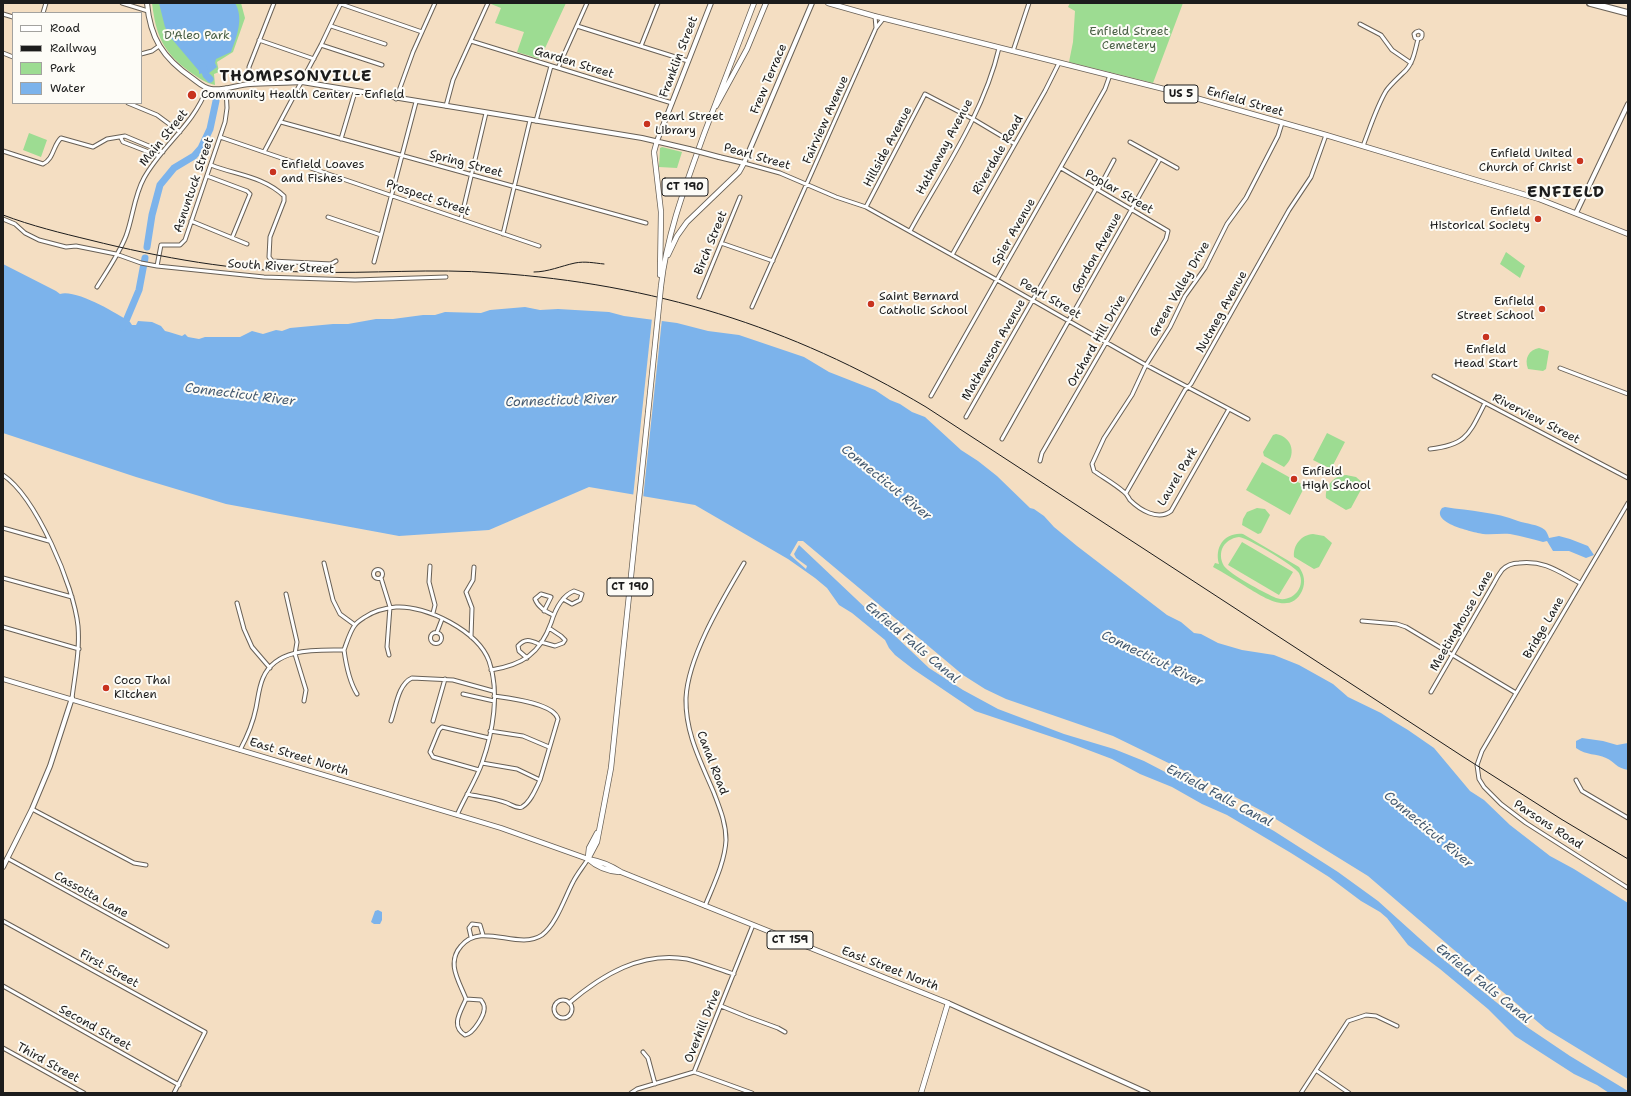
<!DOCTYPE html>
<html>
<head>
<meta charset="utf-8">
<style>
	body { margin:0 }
	#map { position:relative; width:1631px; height:1096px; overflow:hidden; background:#f4dec2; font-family:"Shantell Sans",sans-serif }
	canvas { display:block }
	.frame { position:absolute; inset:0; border:4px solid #1c1c1c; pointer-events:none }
	.legend { position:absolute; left:12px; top:12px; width:130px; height:92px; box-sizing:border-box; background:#fdfcf7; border:1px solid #a3a29f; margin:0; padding:5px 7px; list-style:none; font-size:12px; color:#1c1c1c }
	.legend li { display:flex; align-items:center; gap:8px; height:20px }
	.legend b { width:20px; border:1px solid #a3a29f }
</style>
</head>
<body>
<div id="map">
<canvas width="1631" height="1096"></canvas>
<div class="frame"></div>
<ul class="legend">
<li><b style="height:5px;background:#fff"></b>Road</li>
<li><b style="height:5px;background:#1c1c1c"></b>Railway</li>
<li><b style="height:11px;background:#9ddc92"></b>Park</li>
<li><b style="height:11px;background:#7cb3eb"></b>Water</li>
</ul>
</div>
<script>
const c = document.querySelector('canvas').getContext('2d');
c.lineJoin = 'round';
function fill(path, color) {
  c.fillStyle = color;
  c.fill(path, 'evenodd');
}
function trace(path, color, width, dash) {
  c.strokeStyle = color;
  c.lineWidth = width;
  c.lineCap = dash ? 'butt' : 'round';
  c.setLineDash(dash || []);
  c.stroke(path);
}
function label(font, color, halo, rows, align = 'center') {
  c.font = font + ' "Shantell Sans",sans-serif';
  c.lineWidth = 4;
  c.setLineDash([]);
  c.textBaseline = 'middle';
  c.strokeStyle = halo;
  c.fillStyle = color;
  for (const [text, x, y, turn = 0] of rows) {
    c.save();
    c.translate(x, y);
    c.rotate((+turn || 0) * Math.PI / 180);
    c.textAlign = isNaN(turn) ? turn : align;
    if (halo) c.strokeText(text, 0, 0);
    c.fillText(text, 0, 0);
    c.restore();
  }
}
const green = new Path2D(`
	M152,3H241L245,18L233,52L217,62L219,72L214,74L215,85C205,83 199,78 190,72C163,52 156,36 152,3Z
	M491,3H566L540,59L517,52L524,32L495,23L501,8L491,4Z
	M1070,3H1183L1153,83L1069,62L1073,42L1075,11L1068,7Z
	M29,133L47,140L41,157L23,150Z
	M662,147L682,152L677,168L659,167L660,148Z
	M1506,252L1525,266L1520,278L1500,264Z
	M1539,348L1549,351L1546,369L1543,371L1528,369C1524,358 1529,350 1539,348Z
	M1327,433L1345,442L1331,469L1313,460Z
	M1276,434C1293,437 1297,456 1284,467L1264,456L1263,452L1273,435Z
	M1262,462L1305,486L1290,515L1246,490Z
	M1346,475L1356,477L1364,484L1351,508L1346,510L1326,498C1325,486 1333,476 1346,475Z
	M1257,508L1265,509L1270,515L1261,533L1258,534L1242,525L1243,519L1247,512Z
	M1243,534L1299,567C1304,574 1306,582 1302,591C1290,617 1260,595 1245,586C1234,579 1224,573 1213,567L1215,563L1219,564C1214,547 1225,532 1243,534ZM1239,537C1248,538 1295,566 1299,573C1307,589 1289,605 1274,597C1263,592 1231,575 1224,566C1221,561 1220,555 1222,549C1225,542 1231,538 1239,537Z
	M1313,534L1324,536L1332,543L1319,567L1314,569L1294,557C1293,545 1301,535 1313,534Z
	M1242,542L1293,572L1279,595L1228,565Z`);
const water = new Path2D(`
	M159,3H235C244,18 237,36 231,52L216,59L215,63L217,67L205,76L203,73L199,74V71L171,38L165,27Z
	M3,264L56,291L60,294C76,289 116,313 130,322L132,325H136L138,321L152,322L161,326L165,331L169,332L182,336L185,334L188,337L199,339L205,337H240L252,331L263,334L276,330L282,331L290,328L333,324H348L376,319H393L423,315H435L445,312L481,313L490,310L525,307L540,310L558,309L609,312L624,316L677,323L708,331L739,335L804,357L829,372L875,390L890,400L900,404L912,412L925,417L961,450L978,461L997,476L1030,508L1034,509L1044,516L1054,527L1077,546L1167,615L1181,622L1194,633L1201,634L1218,643L1242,650L1274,655L1299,665L1333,684L1348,697L1381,713L1393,721L1408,730L1434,748L1470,791L1484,800L1510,825L1550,856L1574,869L1628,903V1079L1546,1029L1368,876L1266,813L1189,773L1113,736L1006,699L985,689L963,675L803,541H798L790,555L806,569L807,566L796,558L794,554L799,545L929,668L963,690L998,709L1064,734L1114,749L1144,761L1219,800L1274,831L1338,872L1378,901L1439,956L1527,1027L1570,1056L1628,1091V1093H1609L1597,1085L1574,1074L1515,1036L1488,1009L1440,969L1408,945L1387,918L1380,912L1361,901L1329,877L1291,853L1227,815L1202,804L1172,787L1140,774L1112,759L1067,742L975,711L913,669L895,655L889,648L885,640L852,613L839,605L827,588L815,578L788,559L695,505L589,487L489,530L399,536L226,504L136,477L3,433Z
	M1445,507C1470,511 1496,512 1518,521C1526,524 1538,524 1545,530C1547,532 1548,535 1549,538L1559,536L1570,539L1588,546L1594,555L1586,558L1569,551H1553L1547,541L1543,542C1532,539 1522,536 1510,534C1501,533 1492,535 1483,534C1473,532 1430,523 1442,508Z
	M1582,738L1603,741L1617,745L1628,743V770C1616,768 1615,762 1606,758C1596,753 1587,756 1576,748V741Z
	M378,910L382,912V920L380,924H374L371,922L375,911Z`);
const pier = new Path2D(`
	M652,318L662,319L643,499L633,497Z`);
const river = new Path2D(`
	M203,66L206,75L210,79
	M147,247L152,215L160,185L174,168L194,156L201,148L210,129L216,101
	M123,328L139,290L145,258`);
const street = new Path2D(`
	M122,3L148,11
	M341,4L422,32
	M43,13L46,3
	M3,14L13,17
	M875,16L876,28
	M1360,24L1381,35L1392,50L1411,63
	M331,26L385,44
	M577,26L688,61
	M259,40L314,59
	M471,41L672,103
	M321,45L382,65
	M641,46L658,3
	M1013,51L1029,3
	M3,53L13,57
	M141,54L152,51L159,46
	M558,68L587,3
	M249,84V67L274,3
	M396,99L413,52L435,3
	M128,103L157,115L180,132
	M446,106L453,80L488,3
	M536,121L551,66
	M281,122L646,223
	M220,137L539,246
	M121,138L123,142L159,156
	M341,139L355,92
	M1130,142L1177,168
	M1363,146C1370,128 1376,108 1386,91C1391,84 1397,79 1403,73C1413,65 1415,51 1418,39L1421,38L1422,36V33L1419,31L1416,32L1414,34L1415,38L1418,39
	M3,151L43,164C54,159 53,145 61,138L93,147L107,139L125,136L163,152
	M264,152L321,45L341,3
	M744,163L780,173L836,197L866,207L997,280L1146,365L1248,419
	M211,165C236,175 263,176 284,196V201L270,237L269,257L272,261L331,264L336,261
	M207,176L247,191L250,194L232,238
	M1098,190L1114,160
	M866,207L925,94L973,119L1015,144
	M328,217L381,235
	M3,219L15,224L25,233L39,240L66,247L76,246L116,254L141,263L157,266L264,277L355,280L446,277
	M461,219L486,113
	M191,221L247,244
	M910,231C942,173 984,113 999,48
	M503,234L530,120
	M721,243L773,261
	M952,255L1045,91L1059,63
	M374,262L416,102
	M157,266L161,245H180L185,240L225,122L227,108L226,88
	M97,287C107,271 119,254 126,236C133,217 134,196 144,178C163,144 193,126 207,88
	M699,297L740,197
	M752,307L876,28L883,19
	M1560,368L1628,394
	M1434,376L1628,478
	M931,396L1105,89L1110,75
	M1229,409L1171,511C1158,521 1140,510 1130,500C1128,497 1127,494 1124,492C1115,484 1104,478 1094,471L1092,464L1104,438L1132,395L1146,365L1170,327L1185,296L1205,268L1227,224L1246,198L1278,136L1282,123
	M966,417L1096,189
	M1002,439L1160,159
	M1430,449C1467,445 1469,434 1485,403
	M1040,461L1042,453L1166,239L1168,231L1061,168
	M3,475C36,497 74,586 78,626C80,650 75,674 72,698
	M1126,493L1185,390L1191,384L1289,210L1311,177L1326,135
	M1628,503L1482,751L1477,765L1479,779L1484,787L1501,804L1526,823L1628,888
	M3,528L49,541
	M324,563L333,600L340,614L355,625
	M430,566L429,582L435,605L433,613
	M373.5 574a4.5 4.5 0 1 1 9 0a4.5 4.5 0 1 1-9 0Z
	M3,578L72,597
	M381,578L390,607L387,647L389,655
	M286,594L297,642L295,654L306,690L304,701
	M237,603L244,629L252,647L270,668
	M544,611L551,597L541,594L535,599C538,607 545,611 553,615
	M1362,621L1397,624L1406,627L1516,693
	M3,627L79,649
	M437,632L442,619
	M430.5 638a5.5 5.5 0 1 1 11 0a5.5 5.5 0 1 1-11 0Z
	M471,637L472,608L466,592L473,580L474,567
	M541,642L555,646L563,643L565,640L561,636L549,628
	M344,650C346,665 349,681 357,694
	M527,658L519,651L518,646C525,638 530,640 539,644
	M491,670C522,665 540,654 551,623C555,610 561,596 574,591L582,594L580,600L572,604L563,599
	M1431,692L1494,583C1496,579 1499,574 1502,570C1507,565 1513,563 1519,563C1545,560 1559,572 1580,583
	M463,694L494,701
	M391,721C396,707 398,684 412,678L453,680L493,691
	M433,721L445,679
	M490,731L523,736L549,747
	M240,750C247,737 253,723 256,708C258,698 259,687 263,678C276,647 317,650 344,650C347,642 350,631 355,625C357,622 362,619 365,617C374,611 384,608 396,607C426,605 478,631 489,661C500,692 493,732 482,763C476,780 465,797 457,815
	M482,763L517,769L540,780
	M479,770L433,757L430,752L439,730L442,727L489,738
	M1576,780L1582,791L1628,818
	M467,794C480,797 494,798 507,803C512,805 517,809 522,807C531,802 536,788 540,780L558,719C554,703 508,698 494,696
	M32,809L134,863L146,865
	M7,858L167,946
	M705,906C713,886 725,862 726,840C726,823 720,809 714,793C701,762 685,733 686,698C688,656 723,599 744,563
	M3,921L205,1032L174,1093
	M471,937L469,928L472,924L480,925L483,935
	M3,986L179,1085
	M466,999L481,1000C482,1002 484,1004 484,1006C486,1014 473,1034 465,1035C450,1026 461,1011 466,999C459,981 446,963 461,946C482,921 518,951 542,935C556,925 565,897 573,882C577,874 583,867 588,859
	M554 1009a9 9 0 1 1 18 0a9 9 0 1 1-18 0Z
	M569,1003C602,975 641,951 687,959C703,963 718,969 734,974
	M721,1006L748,1017L778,1028L785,1032
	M3,1048L84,1093
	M643,1052L648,1058L655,1084
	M1317,1071L1349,1093
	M694,1072L752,1093
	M631,1093L637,1089L694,1072L753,925
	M1301,1093L1348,1021L1366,1015L1376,1016L1397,1026`);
const secondary = new Path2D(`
	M147,3C150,38 163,58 192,78C198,82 203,88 211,89C223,91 237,85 250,84C267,83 285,83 302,82L642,138L689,149
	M657,141L711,3
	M719,157L744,163L812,3
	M1576,213L1628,104
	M3,679L501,828L588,859
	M3,867L32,809L50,766L72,698
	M948,1003L1148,1093`);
const primary = new Path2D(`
	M828,3L874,16L1164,89L1326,135L1539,199L1628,234
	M716,106L747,49L766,3
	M657,141L654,152L661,212L660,275
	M668,255L677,236L687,222L739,172L744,163
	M661,286C667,233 686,184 704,134C721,90 737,47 754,3
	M588,857L589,848L597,833
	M588,859C600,861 610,865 621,872L948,1003L921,1093
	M588,859L597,842L611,768L648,413
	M588,859C597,867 607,871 619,872`);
const highway = new Path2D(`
	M1590,3L1628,13`);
const rail = new Path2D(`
	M3,215C32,226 61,233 90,240C162,258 235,271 308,272C371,274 433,268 495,273C653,284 790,326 926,407L1462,756L1561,819L1628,859
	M534,272C548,272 561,266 575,263C585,261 594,263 604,264`);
const secondaryBridge = new Path2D(`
	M689,149L719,157`);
const primaryBridge = new Path2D(`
	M648,413L661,286`);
const markers = [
	[192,95,5,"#c8321e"],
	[647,124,4,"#c8321e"],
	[1580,161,4,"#c8321e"],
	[273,172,4,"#c8321e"],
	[1538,219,4,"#c8321e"],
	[871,304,4,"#c8321e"],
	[1542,309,4,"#c8321e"],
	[1486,337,4,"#c8321e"],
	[1294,479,4,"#c8321e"],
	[106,688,4,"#c8321e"]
];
const shields = [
	[1181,94,34],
	[685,187,46],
	[630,587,46],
	[790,940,46]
];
const shieldNames = [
	["US 5",1181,94],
	["CT 190",685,187],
	["CT 190",630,587],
	["CT 159",790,940]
];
const parkNames = [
	["Enfield Street",1129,32],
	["Cemetery",1129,46],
	["D'Aleo Park",197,36]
];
const streetNames = [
	["Franklin Street",679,57,-69],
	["Garden Street",574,63,17],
	["Frew Terrace",769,79,-67],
	["Enfield Street",1245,102,16],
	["Fairview Avenue",826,120,-66],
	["Main Street",164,138,-51],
	["Hillside Avenue",888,147,-62],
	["Hathaway Avenue",945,147,-62],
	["Riverdale Road",998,155,-60],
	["Pearl Street",757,157,16],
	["Spring Street",466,164,15],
	["Asnuntuck Street",194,185,-71],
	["Poplar Street",1119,192,30],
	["Prospect Street",428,198,19],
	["Spier Avenue",1014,232,-60],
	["Birch Street",711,243,-68],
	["Gordon Avenue",1097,253,-61],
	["South River Street",281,267,3],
	["Green Valley Drive",1180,289,-60],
	["Pearl Street",1050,299,30],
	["Nutmeg Avenue",1222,312,-61],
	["Orchard Hill Drive",1097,341,-60],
	["Mathewson Avenue",994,350,-60],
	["Riverview Street",1536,419,27],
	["Laurel Park",1178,477,-59],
	["Meetinghouse Lane",1462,621,-60],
	["Bridge Lane",1544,628,-60],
	["East Street North",299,757,17],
	["Canal Road",712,763,69],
	["Parsons Road",1548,825,33],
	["Cassotta Lane",91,895,29],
	["First Street",109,969,29],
	["East Street North",890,969,21],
	["Overhill Drive",703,1026,-68],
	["Second Street",95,1028,29],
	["Third Street",48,1063,29]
];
const poiNames = [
	["Community Health Center - Enfield",201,95],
	["Pearl Street",655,117],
	["Library",655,131],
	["Enfield United",1572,154,"right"],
	["Church of Christ",1572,168,"right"],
	["Enfield Loaves",281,165],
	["and Fishes",281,179],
	["Enfield",1530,212,"right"],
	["Historical Society",1530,226,"right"],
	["Saint Bernard",879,297],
	["Catholic School",879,311],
	["Enfield",1534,302,"right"],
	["Street School",1534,316,"right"],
	["Enfield",1486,350,"center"],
	["Head Start",1486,364,"center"],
	["Enfield",1302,472],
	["High School",1302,486],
	["Coco Thai",114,681],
	["Kitchen",114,695]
];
const waterNames = [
	["Connecticut River",240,395,7],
	["Connecticut River",561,401,-2],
	["Connecticut River",886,483,39],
	["Enfield Falls Canal",912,643,40],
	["Connecticut River",1152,659,26],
	["Enfield Falls Canal",1219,796,28],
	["Connecticut River",1428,830,40],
	["Enfield Falls Canal",1483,984,39]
];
const districtNames = [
	["THOMPSONVILLE",296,77],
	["ENFIELD",1566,193]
];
fill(green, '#9ddc92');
fill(water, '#7cb3eb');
fill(pier, '#f4dec2');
trace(river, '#7cb3eb', 7);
trace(street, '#686056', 5);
trace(secondary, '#686056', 6);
trace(primary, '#686056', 6);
trace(highway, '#686056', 8);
trace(street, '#fff', 3);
trace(secondary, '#fff', 4);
trace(primary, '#fff', 4.5);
trace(highway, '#fff', 5.5);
trace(rail, '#1c1c1c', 1);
trace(secondaryBridge, '#686056', 6, []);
trace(primaryBridge, '#686056', 6, []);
trace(secondaryBridge, '#fff', 4);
trace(primaryBridge, '#fff', 4.5);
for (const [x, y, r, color] of markers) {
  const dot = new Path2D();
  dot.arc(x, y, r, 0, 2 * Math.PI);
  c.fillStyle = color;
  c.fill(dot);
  trace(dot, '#fdfcf7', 1.5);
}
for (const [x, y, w] of shields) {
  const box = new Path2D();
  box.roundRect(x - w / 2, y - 9, w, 18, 3);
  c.fillStyle = '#fdfcf7';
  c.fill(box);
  trace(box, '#1c1c1c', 1);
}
label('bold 11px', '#1c1c1c', null, shieldNames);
label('12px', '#495f45', '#fdfcf7', parkNames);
label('12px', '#1c1c1c', '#fdfcf7', streetNames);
label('12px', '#1c1c1c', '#fdfcf7', poiNames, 'left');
label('italic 13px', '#42586f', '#fdfcf7', waterNames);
c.letterSpacing = '1px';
label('bold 16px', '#1c1c1c', '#fdfcf7', districtNames);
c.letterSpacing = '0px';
</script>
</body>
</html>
